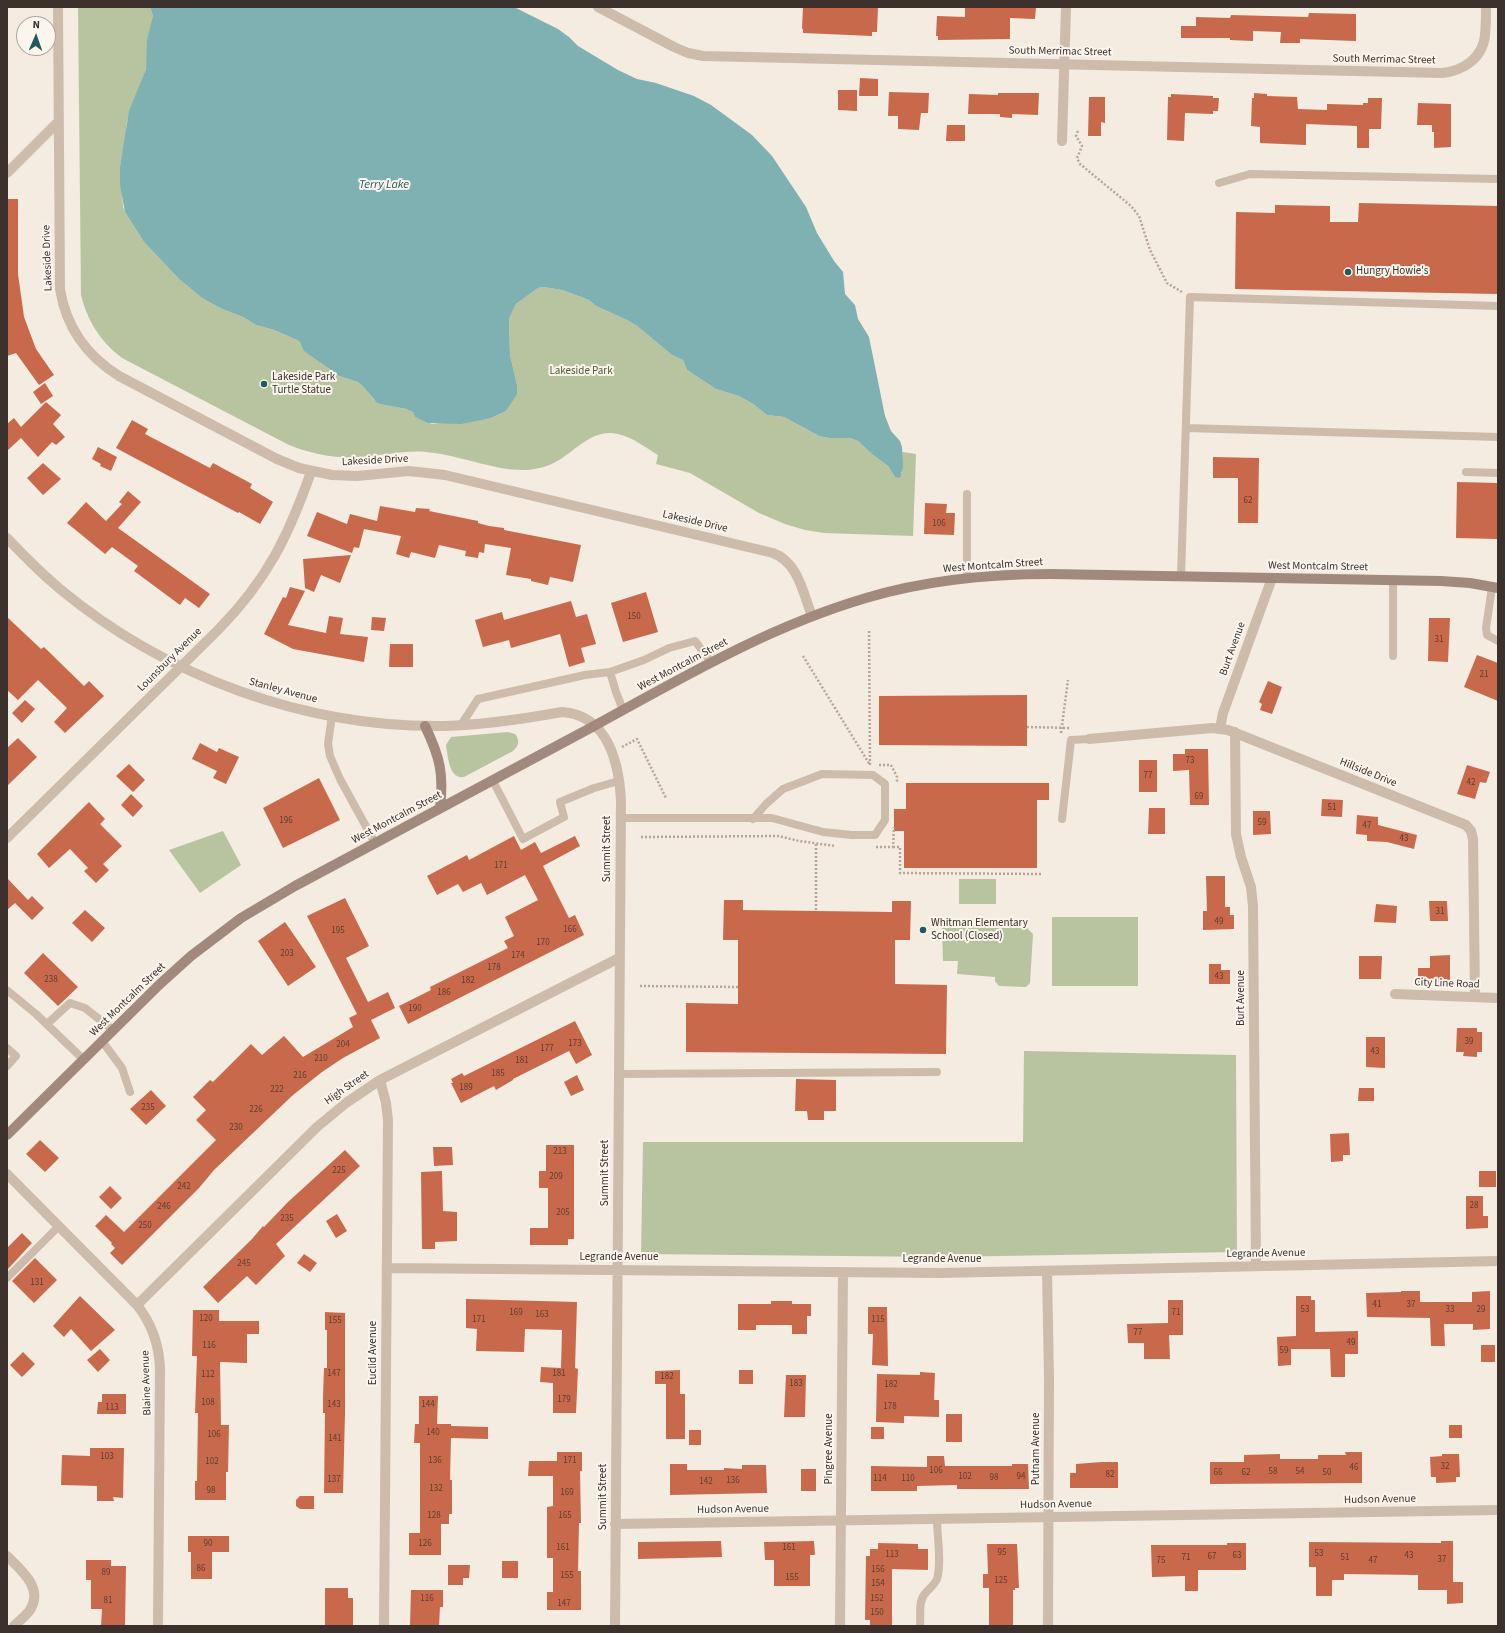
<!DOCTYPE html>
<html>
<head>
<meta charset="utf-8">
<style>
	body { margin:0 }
	#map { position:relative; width:1505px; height:1633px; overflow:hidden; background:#f4ebe1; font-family:"Source Sans 3",sans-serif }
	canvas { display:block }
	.frame { position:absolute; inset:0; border:8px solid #3b302b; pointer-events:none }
	.north { position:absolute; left:16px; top:16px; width:40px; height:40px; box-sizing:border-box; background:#fbf5ee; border:1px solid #aea6a0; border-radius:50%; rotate:2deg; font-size:11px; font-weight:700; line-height:16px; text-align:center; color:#3b302b }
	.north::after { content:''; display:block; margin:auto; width:14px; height:18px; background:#1f5a5e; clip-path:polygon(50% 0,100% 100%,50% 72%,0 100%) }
</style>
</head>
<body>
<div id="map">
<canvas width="1505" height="1633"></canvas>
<div class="frame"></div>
<div class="north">N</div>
</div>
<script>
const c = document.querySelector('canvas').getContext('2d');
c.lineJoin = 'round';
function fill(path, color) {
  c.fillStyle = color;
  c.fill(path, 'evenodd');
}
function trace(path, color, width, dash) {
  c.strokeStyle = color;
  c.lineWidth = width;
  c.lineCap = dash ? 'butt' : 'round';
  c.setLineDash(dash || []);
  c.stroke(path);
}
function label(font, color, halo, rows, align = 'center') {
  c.font = font + ' "Source Sans 3",sans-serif';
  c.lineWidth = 4;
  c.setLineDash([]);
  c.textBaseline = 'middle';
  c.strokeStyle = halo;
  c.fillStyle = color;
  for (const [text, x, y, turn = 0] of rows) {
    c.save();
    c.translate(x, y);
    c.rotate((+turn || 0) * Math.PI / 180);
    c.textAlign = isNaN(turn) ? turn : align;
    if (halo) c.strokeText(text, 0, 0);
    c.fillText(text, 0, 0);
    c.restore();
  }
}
const green = new Path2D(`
	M78,7H150L153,16L146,69L127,121L125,144L120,167L123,206L125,212L144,242L179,279L202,298L222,309L243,317L256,325L274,330L297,340L300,342L305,351L328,368L339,376L358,382L364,386L374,400L385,405L406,409L413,412L415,417L432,424L491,418L506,411L517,385L510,355L509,319L516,304L538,288L543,287L562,290L589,300L596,306L627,320L637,326L672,355L683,360L687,370L716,389L739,396L753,404L767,415L784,417L819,436L829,438H850L858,441L873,455L888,466L895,477L902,473V452L916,454L913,536L824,533L805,530L785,524L759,513L690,473L656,464L658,455C645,447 632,437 618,434C594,428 577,449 559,460C550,466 538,469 527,470C494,471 460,455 426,452C404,450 382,456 360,457C335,459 312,454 289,445L122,358C100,341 88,322 81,295Z
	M508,732L515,734C520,740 519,746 513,751L464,777C449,779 448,757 446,745L451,737Z
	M223,831L241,865L200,893L169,850Z
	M959,879H996V904H959Z
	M1052,917H1138V986H1052Z
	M947,921H966C970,925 994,927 1001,928L1003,926L1027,928L1033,934L1030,983L1026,987L999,986L995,981V977L957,974L958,961H943L942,927Z
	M1024,1051L1236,1055L1237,1252L942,1257L641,1254L643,1142H1023Z`);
const water = new Path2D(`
	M150,7H514L558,29L569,37L578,46L618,70L637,79L656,83L694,96L711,105L752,135L772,156L806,207L817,233L834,261L843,272L845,294L855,305L858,319L869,337L885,416L891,431L900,441L902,447L903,467L900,478L895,477L888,466L873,455L858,441L850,438H829L819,436L784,417L767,415L753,404L739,396L716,389L687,370L683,360L672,355L637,326L627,320L596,306L589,300L562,290L543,287L538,288L516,304L509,319L510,355L517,385V394L506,411L491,418L461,424L428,423L415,417L413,412L406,409L385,405L377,403L363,386L358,382L339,376L328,368L304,351L300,342L297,340L274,330L256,325L243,317L222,309L202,298L179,279L144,242L125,212L120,185V167L129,111L146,69L147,40L153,16Z`);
const building = new Path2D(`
	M803,7H878L877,32H872V36L803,33V29H802Z
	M965,7H1036L1035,19L1010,18V39L938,40V36H936L937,16L965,17Z
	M1309,13L1356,14V41L1300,39V43H1280L1281,32L1253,31V41L1230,40V38H1181V26H1196V17L1230,18L1231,15L1308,17Z
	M860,78L878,79V96H859Z
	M838,90H857V111L838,110Z
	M889,92L929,93L928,113H921L919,130L898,129V116H888Z
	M998,93H1039L1038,115L1012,114V118L1000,117V114H968L969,94L998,95Z
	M1254,93L1267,94V96L1297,97L1298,109L1327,110V104L1363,105V103H1368V98H1382L1381,129H1369V148H1357V126L1306,124V145L1260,143V127L1251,126L1252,98H1254Z
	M1171,94L1213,96V98H1219L1218,111H1213V114L1185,113L1184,141L1167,140L1168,97H1171Z
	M1089,97H1105V123L1101,122V136H1088Z
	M1418,103L1451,104V147L1434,148V132H1432V125H1417Z
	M947,125H965V141H946Z
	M7,199H18V274L24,317L36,349L54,375L39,385L16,353L7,356Z
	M1359,203L1498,206V294L1235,289L1236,212L1275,213V205L1330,206V222H1358Z
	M45,383L53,396L41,404L33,392Z
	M46,402L61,415L53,424L65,437L56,445L52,442L38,457L21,438L7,451V424L14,418L21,427Z
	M132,420L148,429L145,434L210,468L213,463L252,484L250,488L273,502L260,524L239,512L238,513L116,448Z
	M98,447L117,457L111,471L100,466L101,464L92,459Z
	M1213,457L1259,458L1258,523H1238V478H1213Z
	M43,463L61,479L43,495L27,478Z
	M1457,482L1498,483V539L1456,538Z
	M128,491L141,502L118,528L210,594L199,608L185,598L180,605L134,571L138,566L112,547L105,554L67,523L86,502L106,521L122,504L119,502Z
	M925,503L947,504L946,513H955L954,535L924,534Z
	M380,506L415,512L416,508L430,509L429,511L478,521V523L489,526L504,528V530L581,545L573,582L550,577L548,585L531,581V579L506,575L511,548L485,544L484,553L479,552L478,558L465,556L466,551L439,545L435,558L411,552L409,558L396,554L401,536L364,529L359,548L354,547L352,553L307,536L317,512L347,524L350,514L377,521Z
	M351,555L340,583L321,575L314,592L305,588L303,559Z
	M290,587L305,591L288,625L326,633L329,616L343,618L340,634L368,637L364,662L293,649L264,634L283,597L286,598Z
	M646,592L658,632L623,642L611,603Z
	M571,601L576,617L587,614L596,644L581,648L585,662L569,667L560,634L511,648L509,640L483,647L475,620L502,612L504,620Z
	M7,617L41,649L44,647L84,686L89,681L104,696L65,733L54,722L67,708L38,680L18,700L7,690Z
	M372,617L386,618L384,631L371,630Z
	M1429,618H1450L1448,662L1428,661Z
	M390,644H413V667H389Z
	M1477,655L1498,663V701L1464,687Z
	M1268,681L1282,687L1272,714L1260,710L1262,704L1259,702Z
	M1027,695V746L879,745V696Z
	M25,700L35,709L22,723L12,713Z
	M18,738L37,757L7,786V748Z
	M200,743L217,752L219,748L239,757L226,784L213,778L217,771L192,759Z
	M1185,749H1208L1209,805H1190L1189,770L1173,771V754H1185Z
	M1139,760H1157V792H1139Z
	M129,764L145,780L133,792L116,776Z
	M1467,765L1490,772L1486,783L1480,782L1475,799L1457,794Z
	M319,778L340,820L283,848L263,808Z
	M906,783H1049V800H1037V868H904V831H894V809H906Z
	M131,794L143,806L133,817L121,805Z
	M1322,799L1343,800L1342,817L1321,816Z
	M89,802L105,819L100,824L122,846L103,864L109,870L96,883L84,871L88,868L70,849L49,868L37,854Z
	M1149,808H1165V834H1148Z
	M1253,811H1270L1271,834L1253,835Z
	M1357,815L1378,817V825L1417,835L1414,849L1387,842L1367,841V835L1356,834Z
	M514,836L521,850L535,842L541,853L575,836L580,846L543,866L569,918L575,915L584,935L408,1024L399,1006L431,990L430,987L508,948L504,941L514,936L505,917L538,900L525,875L487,895L481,883L463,892L458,884L437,895L427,876L467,855L469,860Z
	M1206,876H1225V907H1230V915H1234V929L1203,930V911H1207Z
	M7,878L28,900L32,896L44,908L32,920L15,903L7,910Z
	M345,898L369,946L346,958L368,1002L388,992L395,1008L371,1020L380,1038L343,1058L322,1072L293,1095L214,1170L199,1188L122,1265L110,1253L115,1248L111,1244L112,1243L95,1226L106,1215L124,1232L216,1140L196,1120L206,1110L193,1097L210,1080L213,1082L251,1044L262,1055L284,1036L303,1057L353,1027L349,1018L357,1014L307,916Z
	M724,900H743V910L816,911L892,912V901H911L910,940H895V984L947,985L946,1054L686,1052V1003L738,1004V940H723Z
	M1429,901H1447L1448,921H1430Z
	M1376,904L1397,906L1396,923L1374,922Z
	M85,910L105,928L92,942L72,923Z
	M285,922L316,967L288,986L258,941Z
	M43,953L78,987L58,1006L24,973Z
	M1450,955V982L1418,983V968H1430V956Z
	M1359,956H1382L1381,979H1359Z
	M1209,964H1221V970H1230V984H1209Z
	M575,1021L592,1055L576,1064L569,1051L513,1079V1080L496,1090L494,1086L461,1103L451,1083H453L451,1079L462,1073L464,1076Z
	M1457,1028H1477V1032H1482V1052H1477V1057L1463,1056L1464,1052H1456Z
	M1366,1037H1385V1068L1366,1067Z
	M577,1075L584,1090L571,1096L564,1082Z
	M796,1079L836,1080V1111H824V1120H808L807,1111H795Z
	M1359,1088H1374V1101H1358Z
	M151,1090L166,1106L146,1125L130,1109Z
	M1349,1133L1350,1155H1343V1161L1331,1162L1330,1134Z
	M40,1140L59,1158L45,1172L26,1154Z
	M546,1145H574V1239H568V1245H530V1228H548V1188H539V1171H546Z
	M433,1147H452L453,1165L434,1166Z
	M345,1150L360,1166L276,1244L285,1256L256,1285L247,1276L218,1303L203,1287L252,1239L263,1226L264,1227L288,1202Z
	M442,1171L443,1211L457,1212V1241L435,1242V1249H422L421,1172Z
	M1479,1171H1496V1187H1479Z
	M110,1186L122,1198L111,1209L99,1197Z
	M1466,1196H1483V1216H1488V1228L1466,1229Z
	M337,1214L347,1231L336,1238L326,1221Z
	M22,1233L32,1243L7,1270V1248Z
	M304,1254L317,1263L310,1272L297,1263Z
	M35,1258L57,1280L34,1303L12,1281Z
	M1401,1291H1420V1302H1472V1292L1490,1291V1329L1473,1330V1324H1444L1445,1346H1431L1430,1318L1367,1317L1366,1293L1401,1292Z
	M80,1296L115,1330L91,1351L71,1329L64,1337L53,1326Z
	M1296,1296H1311V1300H1315V1332L1358,1331V1354H1345V1377H1331L1330,1349H1291V1365L1278,1366L1277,1337L1296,1336Z
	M466,1299L577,1302L575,1368L578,1369L576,1413H553V1383L540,1382L541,1367L561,1368L562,1330L525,1329L524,1352L476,1351L477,1329L466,1328Z
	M1168,1300H1183V1335H1169L1170,1359H1144V1343H1128L1127,1324L1168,1323Z
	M771,1301H792V1304H811V1316H807V1334H792V1325H756V1330H738V1304H771Z
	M868,1307H887L888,1366L872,1365L873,1334H868Z
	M193,1310H219V1321H259V1334H247V1363L220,1362L221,1425H229L228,1472H226V1500H195V1481H197L198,1413H195L197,1356H192Z
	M325,1312L345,1313V1413L343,1493H324L325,1413H323V1396L324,1368H327V1330H325Z
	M1481,1345H1495V1362H1481Z
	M100,1349L110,1360L98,1372L87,1360Z
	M23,1352L35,1364L22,1377L10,1365Z
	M680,1370V1394H685V1439H666V1384H655V1371Z
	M739,1370H753V1384H739Z
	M920,1372L935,1373L934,1400H939V1417L904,1416V1423L876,1422L877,1374L920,1375Z
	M786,1375H806L805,1417H784Z
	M102,1394H126V1414H97L98,1402H102Z
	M419,1396H438L437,1424H451V1426L488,1427V1439L451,1438L450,1480H452V1514H449V1524H441V1555H409V1533H420V1443H414L415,1424H419Z
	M946,1414H962V1442H946Z
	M1449,1425H1462V1438H1449Z
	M871,1427H884V1439H871Z
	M689,1430H701V1445H689Z
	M90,1448H124L123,1498L113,1497L114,1501H97V1486L61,1485L62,1455L90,1456Z
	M557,1452H582V1471H580L581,1523H579L578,1571H581V1610H547V1592H553V1558H547V1507L553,1506V1476H528L529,1461H557Z
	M1345,1452H1362V1483L1210,1484V1462H1244V1455L1280,1454V1459H1318V1455H1346Z
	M1442,1454H1459L1460,1477H1456V1482L1436,1483V1477H1431L1430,1457L1442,1456Z
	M927,1456H944L945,1466H1012V1464H1028L1029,1489H957V1485L917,1486V1491H871V1466L927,1467Z
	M1102,1462H1118V1488H1070V1473H1076V1464Z
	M670,1464H687V1470H724V1468L742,1469V1465H766L767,1493L670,1495Z
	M801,1469H816V1491H801Z
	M300,1496H314V1509H300L296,1506V1500Z
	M188,1536H229V1552H212V1579H191V1552H188Z
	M721,1541L722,1557L638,1559V1542Z
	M814,1541L815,1555H810V1586H774V1560H765L764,1542Z
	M1441,1541H1453V1582H1463V1603L1447,1604V1590H1418V1575L1344,1574V1580H1332V1596H1316V1567H1309V1542L1441,1543Z
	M878,1543L918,1544V1549H928V1570L892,1569V1626H870V1620H865L866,1556H870V1549H878Z
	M1227,1543H1246V1570H1198V1591H1185V1576L1152,1577L1151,1545H1227Z
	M987,1544H1017L1019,1588H1015V1590H1013V1626H989V1588H983V1574H988Z
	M86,1560H111V1566H126L125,1626H101L102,1609H91V1580H86Z
	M502,1561H518V1578H502Z
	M448,1565H470L469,1578H463V1585H448Z
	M325,1588H348V1598H353V1626H325Z
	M411,1590H443V1607H440L439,1626H410Z`);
const path = new Path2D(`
	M1078,131L1076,136L1082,146L1077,158L1080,164L1131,206L1139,216L1150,250L1167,283L1182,292
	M803,656L870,765L869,629
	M1027,727L1070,728
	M1061,733L1068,680
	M622,747L637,739L666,798
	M879,765H891L897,777V782
	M641,837L779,836L799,841L835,846
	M816,844V911
	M876,847H893L894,827
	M893,847H900V873L1041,874
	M640,986L738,987`);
const lane = new Path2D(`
	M1219,183L1250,174L1498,179
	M1186,428L1498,437
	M1466,472L1498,473
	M1181,576L1190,297L1498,306
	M967,578V494
	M1492,587L1486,628L1487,635L1498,641
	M1393,656V580
	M610,672L616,692L623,710
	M332,716L328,744L330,756L340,779L375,843
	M461,725L478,699L585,675L610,672L644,660L669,648L695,641L711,662
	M493,781L523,839L564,817L560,802L594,788L619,781
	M621,818H772L823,832L852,835H875L885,820V784L873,775L822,774L783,789L766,804L753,819
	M1062,819L1071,740L1089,739
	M8,991L36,1014L84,1060
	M47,1024L70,1003L85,1008L113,1030
	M102,1041L122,1068L130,1092
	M7,1048L16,1056L7,1066
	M619,1074L937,1072
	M7,1278L59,1226
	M920,1626C921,1617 918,1603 924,1595C928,1589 934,1586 937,1579C942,1563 937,1536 937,1519`);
const street = new Path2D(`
	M58,7L60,289C66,327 87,356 119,376L277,459L299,468L332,475L357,476L409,471L445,475L773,553C798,562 803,593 812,616
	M598,7L674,47L688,53L703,56L1442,73C1463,71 1483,58 1485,35C1486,26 1486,16 1486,7
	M1062,141L1066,7
	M7,173L58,122
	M7,538C24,556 41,573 60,589C166,677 306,728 444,726C484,725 523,719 562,712C608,715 619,763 621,801L615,1626
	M1220,728L1223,713L1272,578
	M1235,732L1236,834L1241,857L1251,887L1253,906L1256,1266
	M1089,739L1212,728L1228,730L1466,825L1471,831L1473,839L1475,997
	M7,838L218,630C267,580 288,537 311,472
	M1395,994L1498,998
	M380,1080L386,1103L388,1120L384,1626
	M7,1174L137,1305C152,1324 159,1344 160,1368L158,1626
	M387,1268L940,1273L1498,1261
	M1047,1271L1049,1378L1048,1626
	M137,1305L317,1127L346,1103L380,1080L619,958
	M615,1524L1498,1510
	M7,1556C21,1570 44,1588 30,1610C26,1616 19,1621 14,1626
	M840,1626L843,1272`);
const secondary = new Path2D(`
	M425,726C440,757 444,774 440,808
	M7,1135L160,984L191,956L241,918L295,886C390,835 485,784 581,733C673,683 764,628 866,598C926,580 988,574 1051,574L1441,581L1470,583L1498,588`);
const markers = [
	[1348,272,4,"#1f5a5e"],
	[264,384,4,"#1f5a5e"],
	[923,930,4,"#1f5a5e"]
];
const numberNames = [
	["62",1248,501],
	["106",939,524],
	["150",634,617],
	["31",1439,640],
	["21",1484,675],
	["73",1190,761],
	["77",1148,776],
	["42",1471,783],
	["69",1199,797],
	["51",1332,808],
	["196",286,821],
	["59",1262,823],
	["47",1367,826],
	["43",1404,839],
	["171",501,866],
	["31",1440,912],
	["49",1219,922],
	["166",570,930],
	["195",338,931],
	["170",543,943],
	["203",287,954],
	["174",518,956],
	["178",494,968],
	["43",1219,977],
	["238",51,980],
	["182",468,981],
	["186",444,993],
	["190",415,1009],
	["39",1469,1042],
	["173",575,1044],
	["204",343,1045],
	["177",547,1049],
	["43",1375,1052],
	["210",321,1059],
	["181",522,1061],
	["185",498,1074],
	["216",300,1076],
	["189",466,1088],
	["222",277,1090],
	["235",148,1108],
	["226",256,1110],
	["230",236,1128],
	["213",560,1152],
	["225",339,1171],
	["209",556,1177],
	["242",184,1187],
	["28",1474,1206],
	["246",164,1207],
	["205",563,1213],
	["235",287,1219],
	["250",145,1226],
	["245",244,1264],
	["131",37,1283],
	["41",1377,1305],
	["37",1411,1305],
	["53",1305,1310],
	["33",1450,1310],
	["29",1481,1310],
	["169",516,1313],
	["71",1176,1313],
	["163",542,1315],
	["120",206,1319],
	["171",479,1320],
	["115",878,1320],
	["155",335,1321],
	["77",1138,1333],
	["49",1351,1343],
	["116",209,1346],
	["59",1284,1351],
	["147",334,1374],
	["181",559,1374],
	["112",208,1375],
	["182",667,1377],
	["183",796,1384],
	["182",891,1385],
	["179",564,1400],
	["108",208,1403],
	["143",334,1405],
	["144",428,1405],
	["178",890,1407],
	["113",112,1408],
	["140",433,1433],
	["106",214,1435],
	["141",335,1439],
	["103",107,1457],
	["136",435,1461],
	["171",570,1461],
	["102",212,1462],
	["32",1445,1467],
	["46",1354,1468],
	["106",936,1471],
	["58",1273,1472],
	["54",1300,1472],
	["66",1218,1473],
	["62",1246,1473],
	["50",1327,1473],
	["82",1110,1475],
	["102",965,1477],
	["94",1021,1477],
	["98",994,1478],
	["114",880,1479],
	["110",908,1479],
	["137",334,1480],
	["136",733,1481],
	["142",706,1482],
	["132",436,1489],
	["98",211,1491],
	["169",567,1493],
	["128",434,1516],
	["165",565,1516],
	["90",208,1544],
	["126",425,1544],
	["161",563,1548],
	["161",789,1548],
	["95",1002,1553],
	["53",1319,1554],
	["113",892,1555],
	["63",1237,1556],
	["43",1409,1556],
	["67",1212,1557],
	["71",1186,1558],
	["51",1345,1558],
	["37",1442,1560],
	["75",1161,1561],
	["47",1373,1561],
	["86",201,1569],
	["156",878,1570],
	["89",106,1573],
	["155",567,1576],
	["155",792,1578],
	["125",1001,1581],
	["154",878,1584],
	["116",427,1599],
	["152",877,1599],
	["81",108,1601],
	["147",564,1604],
	["150",877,1613]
];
const streetNames = [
	["South Merrimac Street",1060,52,1],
	["South Merrimac Street",1384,60,1],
	["Lakeside Drive",48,258,-92],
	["Lakeside Drive",375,461,-3],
	["Lakeside Drive",695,522,13],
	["West Montcalm Street",993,566,-4],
	["West Montcalm Street",1318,567,1],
	["Burt Avenue",1233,649,-70],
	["Lounsbury Avenue",170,660,-45],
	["West Montcalm Street",683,665,-28],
	["Stanley Avenue",283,691,15],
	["Hillside Drive",1368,773,22],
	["West Montcalm Street",397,818,-28],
	["Summit Street",608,849,-90],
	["City Line Road",1447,984,2],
	["Burt Avenue",1242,998,-90],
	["West Montcalm Street",128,1000,-44],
	["High Street",347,1088,-35],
	["Summit Street",606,1173,-90],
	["Legrande Avenue",1266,1254,-1],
	["Legrande Avenue",619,1258],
	["Legrande Avenue",942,1260],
	["Euclid Avenue",374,1353,-90],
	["Blaine Avenue",147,1383,-92],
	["Pingree Avenue",830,1449,-90],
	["Putnam Avenue",1037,1449,-90],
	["Summit Street",604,1497,-90],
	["Hudson Avenue",1380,1500,-1],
	["Hudson Avenue",1056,1505,-1],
	["Hudson Avenue",733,1510,-1]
];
const poiNames = [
	["Hungry Howie's",1356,272],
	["Lakeside Park",272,378],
	["Turtle Statue",272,391],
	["Whitman Elementary",931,924],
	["School (Closed)",931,937]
];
const parkNames = [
	["Lakeside Park",581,372]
];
const waterNames = [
	["Terry Lake",384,185]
];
fill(green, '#b8c4a0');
fill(water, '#7fb0b2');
fill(building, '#c8694b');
trace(path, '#b9a596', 2.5, [2, 2]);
trace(lane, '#cdbbac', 8);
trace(street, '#cdbbac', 10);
trace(secondary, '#a18a7d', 10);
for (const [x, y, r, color] of markers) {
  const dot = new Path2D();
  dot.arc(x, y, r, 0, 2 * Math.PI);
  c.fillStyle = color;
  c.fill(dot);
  trace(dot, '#fbf5ee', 1.5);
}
label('9px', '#5e3e33', null, numberNames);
label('11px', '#3b302b', '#fbf5ee', streetNames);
label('11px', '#3b302b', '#fbf5ee', poiNames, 'left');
label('11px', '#4a5a2e', '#fbf5ee', parkNames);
label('italic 12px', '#1f5a5e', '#fbf5ee', waterNames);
</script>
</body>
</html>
